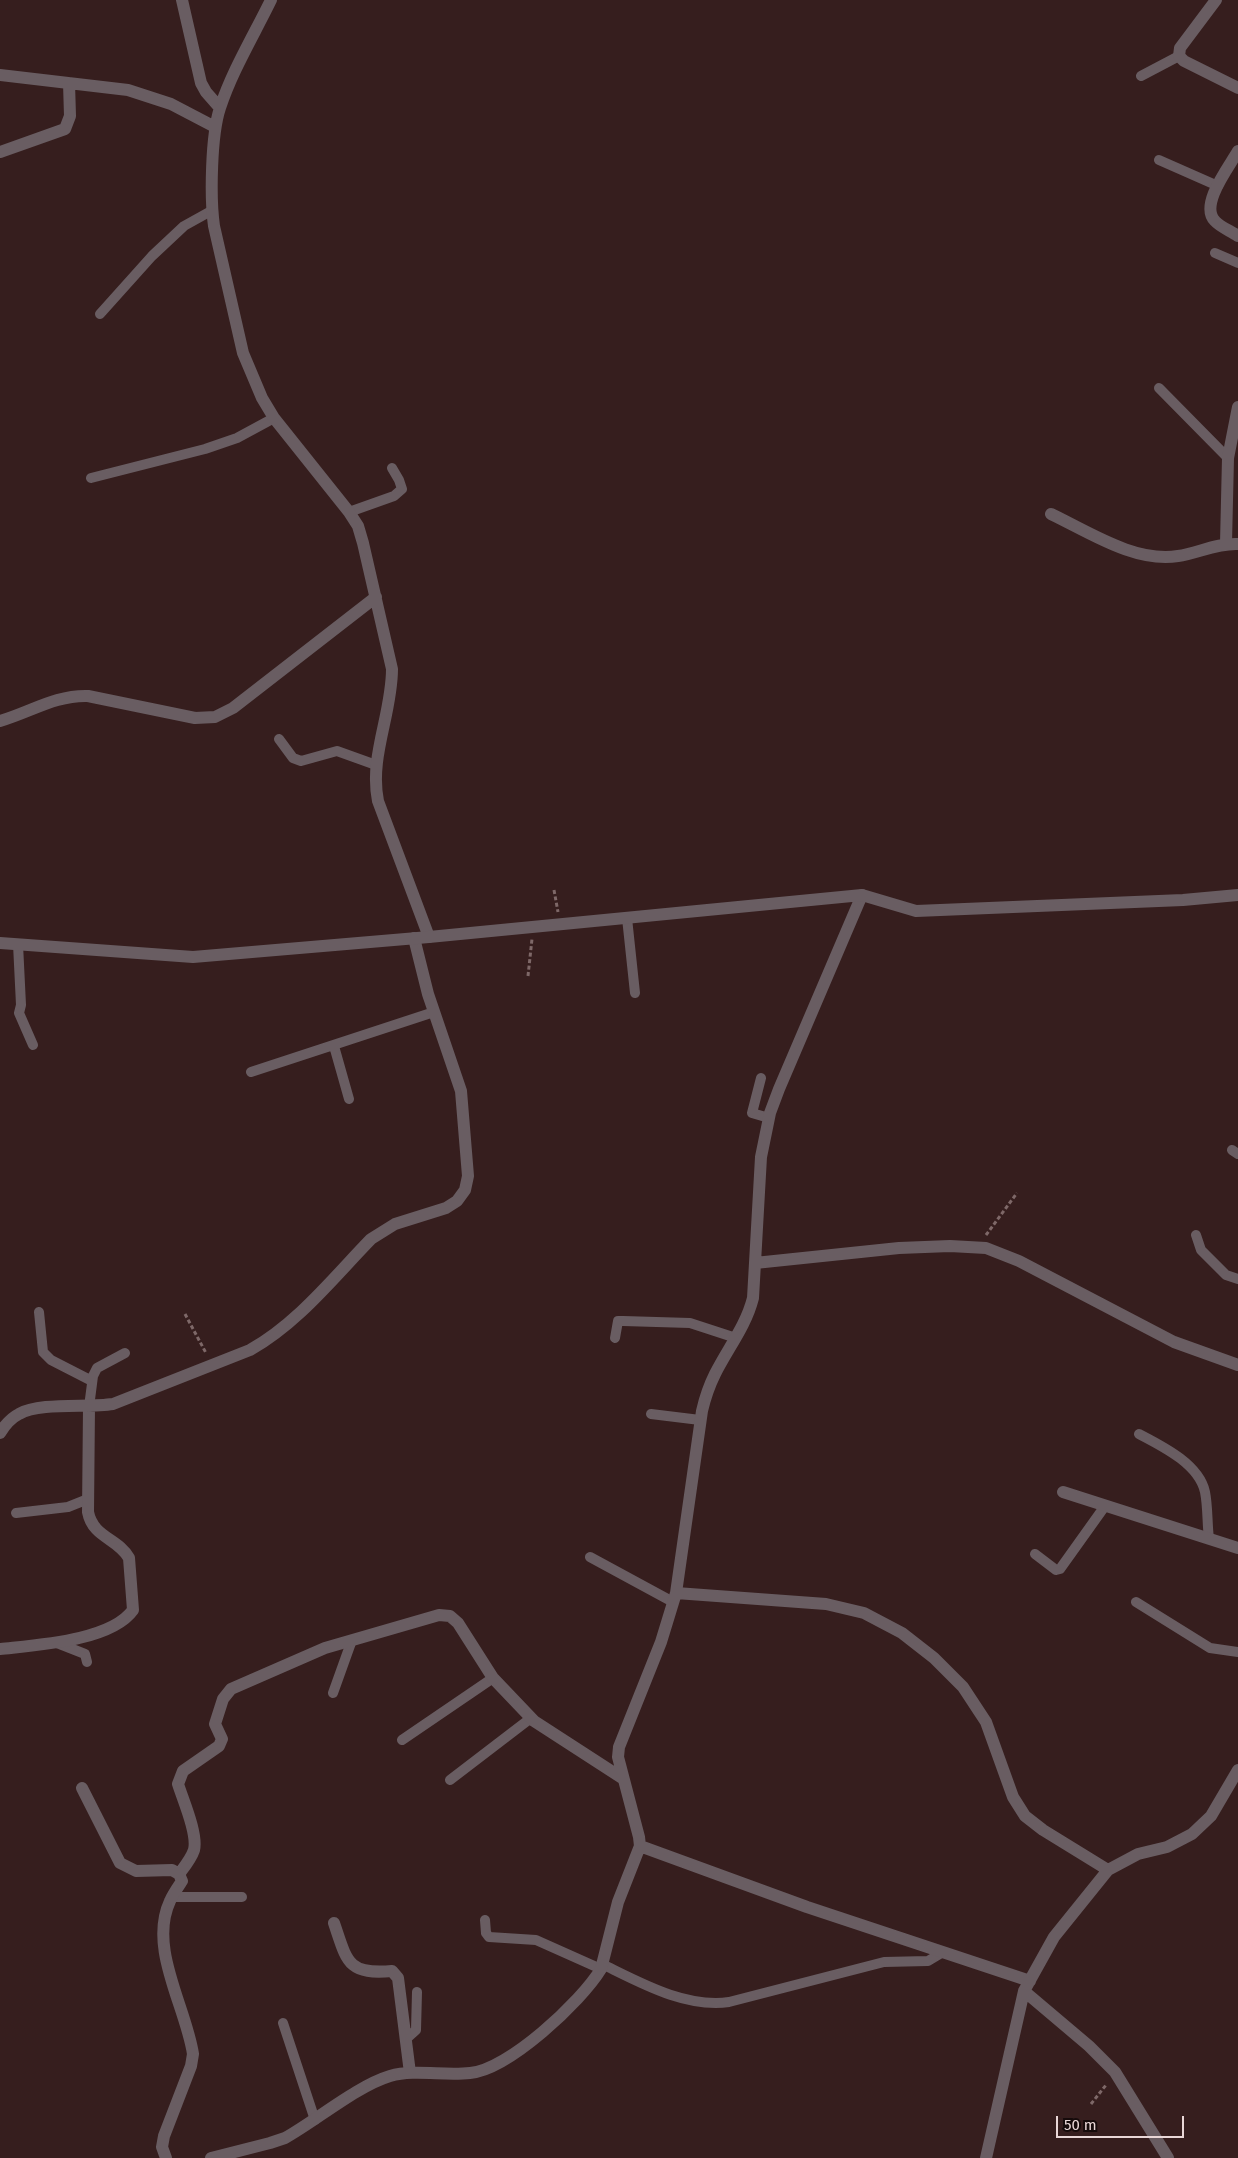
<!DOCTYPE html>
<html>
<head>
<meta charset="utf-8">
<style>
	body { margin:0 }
	#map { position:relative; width:1238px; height:2158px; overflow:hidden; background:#361e1e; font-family:"Fira Sans",sans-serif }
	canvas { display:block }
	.scale { position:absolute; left:1056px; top:2116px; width:128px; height:22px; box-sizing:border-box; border:2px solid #e9d7d7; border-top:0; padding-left:6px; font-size:15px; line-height:18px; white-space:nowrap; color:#e9d7d7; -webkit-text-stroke:4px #160b0b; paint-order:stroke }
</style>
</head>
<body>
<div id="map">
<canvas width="1238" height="2158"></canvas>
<div class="scale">50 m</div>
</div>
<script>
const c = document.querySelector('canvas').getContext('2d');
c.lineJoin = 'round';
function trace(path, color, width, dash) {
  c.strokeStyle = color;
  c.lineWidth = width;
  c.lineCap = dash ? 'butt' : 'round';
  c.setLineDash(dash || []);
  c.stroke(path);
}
const path = new Path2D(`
	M554,890L558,912
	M528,976L532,939
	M986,1235L1017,1193
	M185,1314L206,1353
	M1091,2104L1106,2085`);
const service = new Path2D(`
	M1141,76L1179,56
	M1159,160L1218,186
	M1215,253L1238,263
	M100,314L152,256L184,226L211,211
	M1159,388L1228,458
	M91,478L205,449L237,438L274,418
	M349,512L394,496L402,489L399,480L392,468
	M279,739L293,758L301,761L337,751L376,765
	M627,918L635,993
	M18,944L21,1005L19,1013L33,1045
	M334,1046L349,1099
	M251,1072L434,1012
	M761,1078L752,1113L769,1118
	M1232,1150L1238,1154
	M1196,1235L1201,1250L1226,1275L1238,1279
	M39,1312L43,1352L51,1360L92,1381
	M615,1338L618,1321H623L690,1323L736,1338
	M89,1407L93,1376L97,1368L125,1353
	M651,1414L700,1420
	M1139,1434C1162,1446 1199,1464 1205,1492C1208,1507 1207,1523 1209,1539
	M16,1513L68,1507L88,1499
	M1035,1554L1056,1570L1060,1569L1105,1506
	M590,1557L673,1602
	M1136,1602L1210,1648L1238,1652
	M57,1643L85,1654L87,1662
	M333,1693L352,1640
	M402,1740L493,1678
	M450,1780L531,1718
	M173,1897H242
	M485,1920L486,1933L489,1937L536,1940L601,1969
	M602,1964C641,1983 685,2008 729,2002L884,1962L928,1961L943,1952
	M283,2023L315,2120
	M406,2039L416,2030L417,1992`);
const minor = new Path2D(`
	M182,0L201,83L206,92L220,108
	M271,0C254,35 232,71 220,108C211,135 210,198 214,226L243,353L262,398L274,418L349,512L358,526L363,543L392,669C392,714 369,757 378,801L429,937
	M1216,0L1180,48L1179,56L1184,61L1238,88
	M0,75L128,90L171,104L215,127
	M1238,151C1229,167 1199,205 1215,221C1220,227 1231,231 1238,236
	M0,152L65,129L70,116L69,83
	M1051,514C1089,532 1135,563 1178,556C1198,553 1217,543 1238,544
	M1226,543L1228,458L1238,407
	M0,721C31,712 55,695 88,696L195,718L215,717L233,708L376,597
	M755,1263L899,1248L950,1246L986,1248L1019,1261L1174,1342L1238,1365
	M0,1433C5,1425 11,1418 19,1414C40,1402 87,1408 113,1404L250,1350C298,1323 333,1278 371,1239L395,1224L446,1208L457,1201L465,1190L468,1176L461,1091L428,994L414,938
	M1063,1492L1238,1548
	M676,1593L826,1604L864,1613L902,1633L934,1658L963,1687L986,1722L1013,1797L1025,1816L1043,1830L1108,1870
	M0,1649C36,1645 111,1641 133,1610L129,1558C118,1538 93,1538 88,1512L89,1407
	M82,1788L120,1863L136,1871L172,1870L179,1874L182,1881C178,1887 173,1894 170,1901C148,1948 186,2007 193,2054L191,2066L164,2136L162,2147L166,2158
	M640,1846L807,1907L1030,1981
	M179,1874C185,1866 191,1859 194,1850C198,1834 183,1800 178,1784L183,1771L219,1746L222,1739L215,1724L223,1699L231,1689L325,1648L439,1615L450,1616L458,1623L493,1678L534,1721L622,1778
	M334,1923C347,1961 347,1975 392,1971L398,1978L410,2073
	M1024,1991L1089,2046L1115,2072L1168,2158
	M211,2158L270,2143L285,2138C317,2120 357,2086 390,2076C415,2069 443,2076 470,2073C508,2070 581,2002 601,1969L618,1902L640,1846L639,1837L618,1757L619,1747L661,1642L676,1593L702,1411C705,1398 709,1386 715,1374C728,1348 746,1326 753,1298L761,1157L770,1113L779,1089L862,895
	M986,2158L1024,1991L1054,1937L1108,1870L1138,1854L1167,1847L1192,1834L1211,1816L1238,1770`);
const tertiary = new Path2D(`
	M0,943L193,957L429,937L862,895L916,911L1183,900L1238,895`);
trace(path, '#7e6868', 3, [4, 2.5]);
trace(service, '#695d62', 10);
trace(minor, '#695d62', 12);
trace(tertiary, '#695d62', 12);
</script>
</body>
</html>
